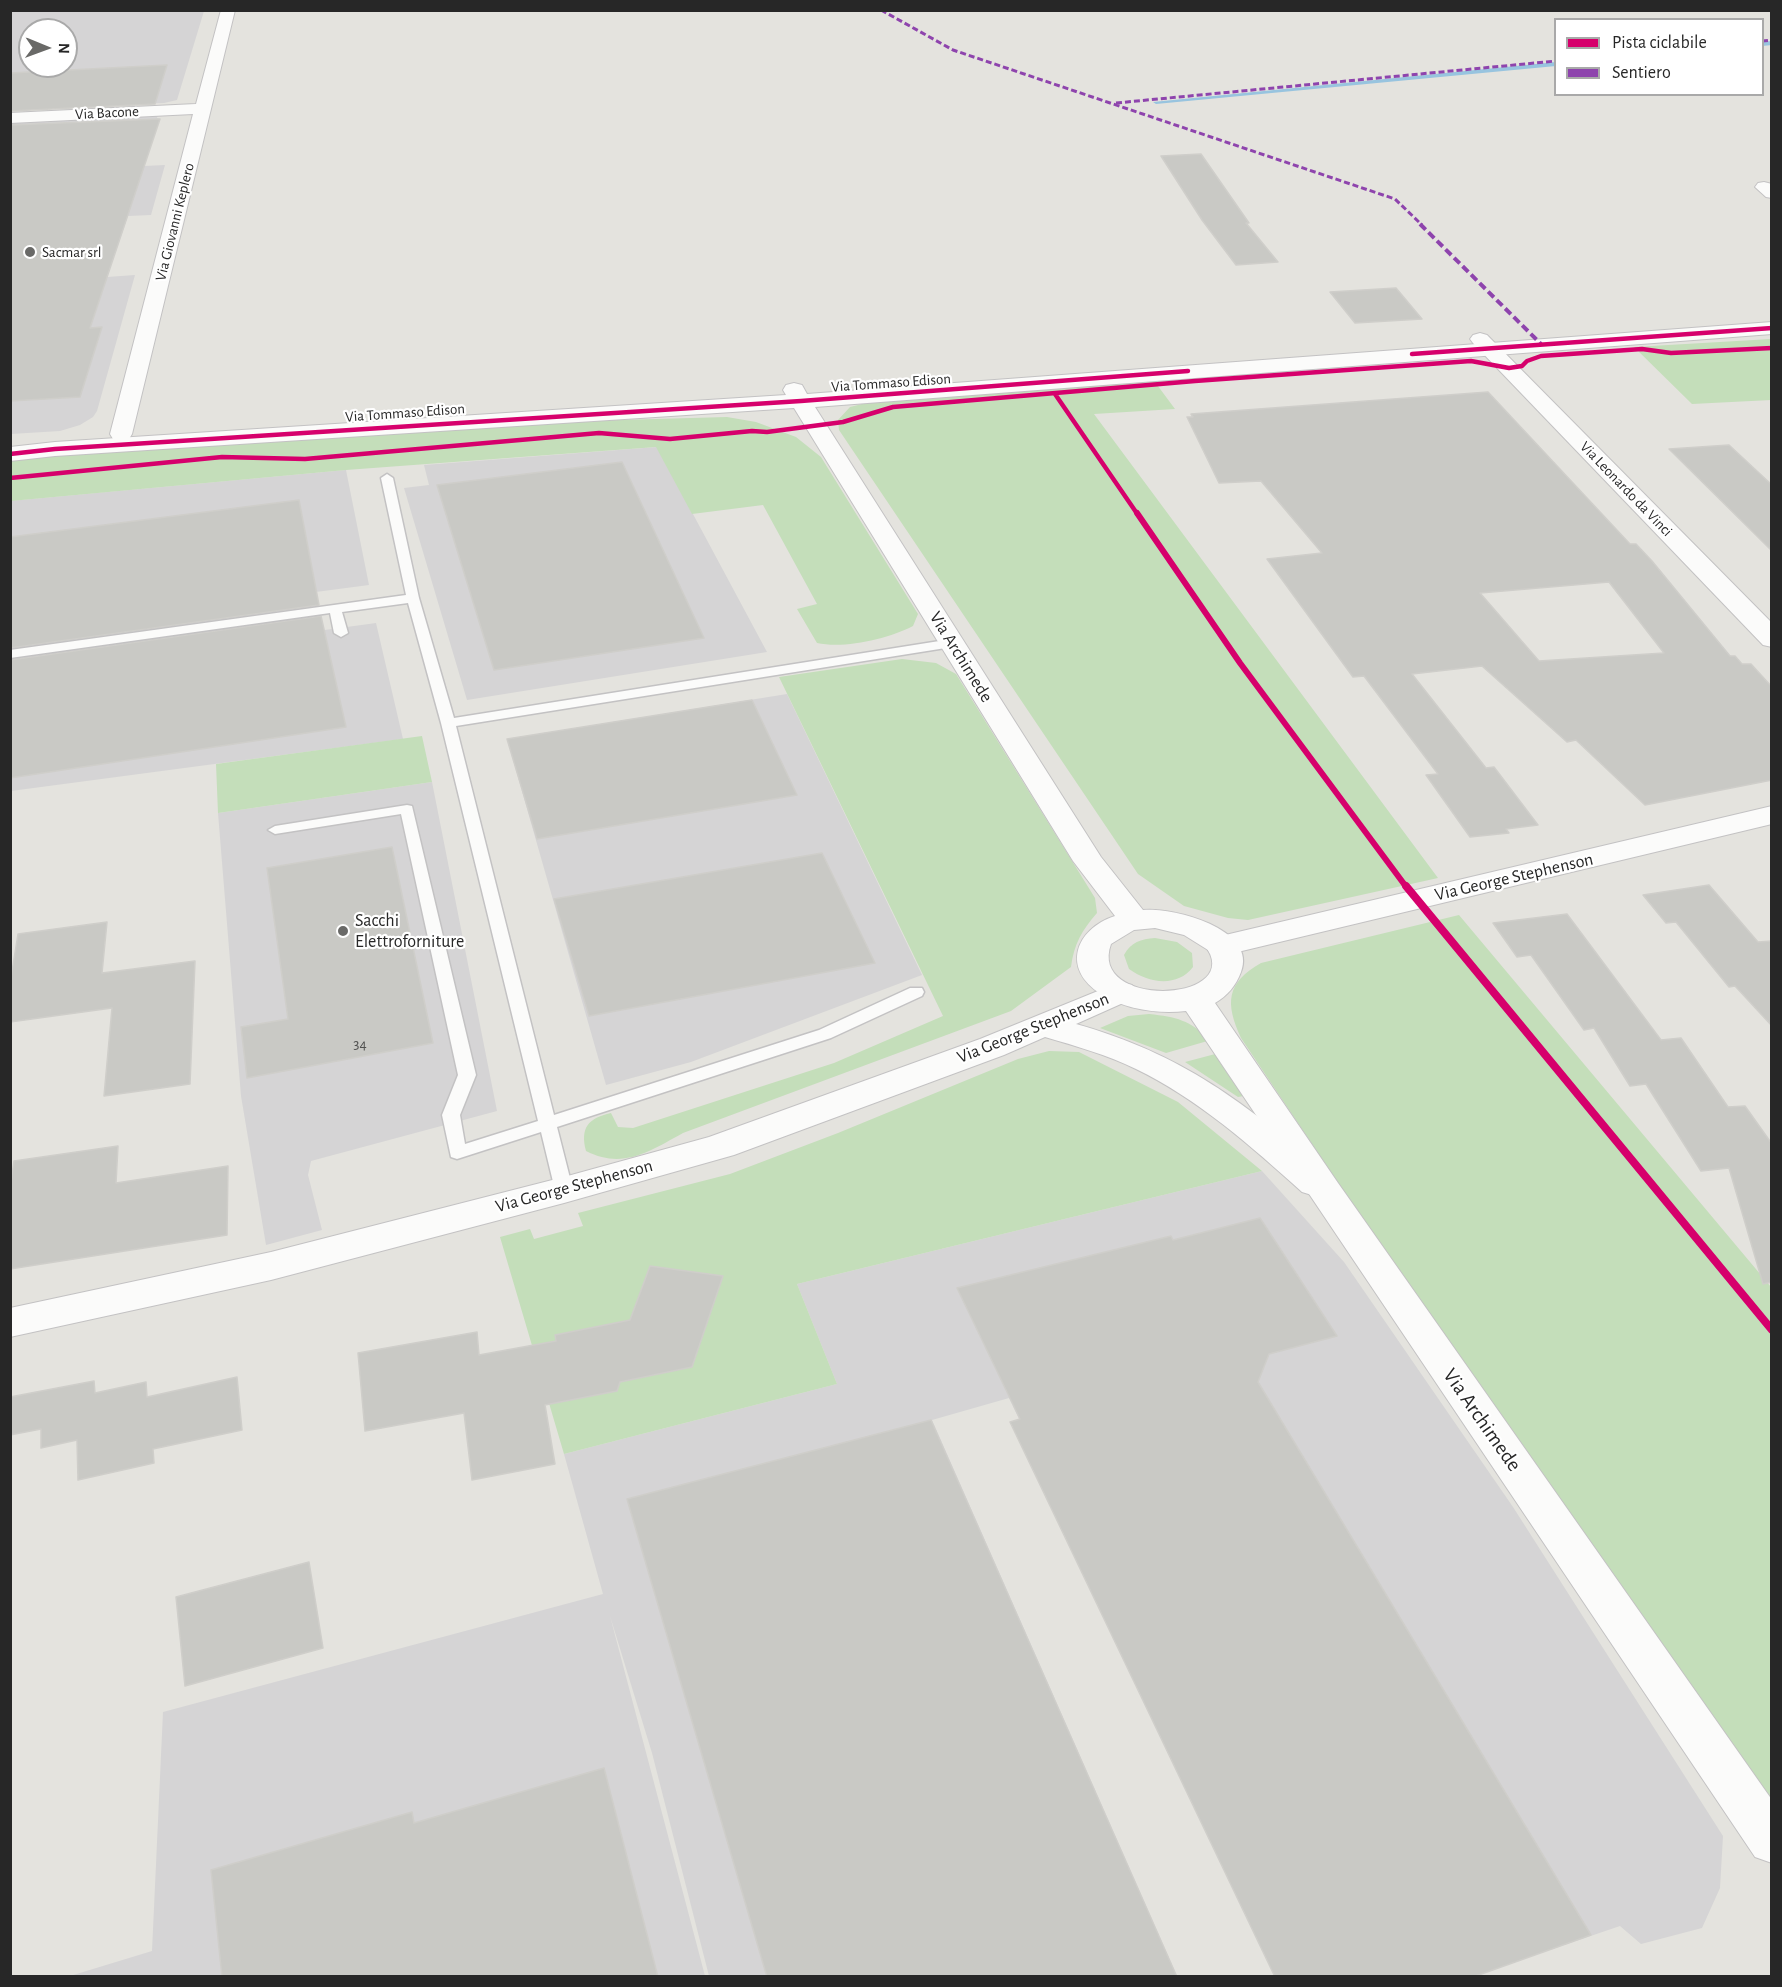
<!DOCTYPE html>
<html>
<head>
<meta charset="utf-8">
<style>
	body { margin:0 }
	#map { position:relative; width:1782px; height:1987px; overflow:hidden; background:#e4e3de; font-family:"Alegreya Sans",sans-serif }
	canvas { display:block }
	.frame { position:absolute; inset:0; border:12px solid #272727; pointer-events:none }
	.legend { position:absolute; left:1554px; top:18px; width:210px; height:78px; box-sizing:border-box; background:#fff; border:2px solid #a9a9a9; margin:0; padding:8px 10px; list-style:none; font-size:18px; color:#272727 }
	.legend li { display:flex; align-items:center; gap:12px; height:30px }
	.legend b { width:30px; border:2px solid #a9a9a9 }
	.north { position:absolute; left:18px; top:18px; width:60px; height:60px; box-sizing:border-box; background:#fff; border:2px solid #a9a9a9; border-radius:50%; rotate:91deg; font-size:16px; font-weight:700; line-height:24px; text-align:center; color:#272727 }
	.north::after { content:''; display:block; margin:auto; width:21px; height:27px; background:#696967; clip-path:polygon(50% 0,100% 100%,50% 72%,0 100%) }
</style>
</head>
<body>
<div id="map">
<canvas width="1782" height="1987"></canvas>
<div class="frame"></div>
<ul class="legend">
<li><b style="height:8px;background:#d6006c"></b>Pista ciclabile</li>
<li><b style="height:8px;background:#8e44ad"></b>Sentiero</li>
</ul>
<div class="north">N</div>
</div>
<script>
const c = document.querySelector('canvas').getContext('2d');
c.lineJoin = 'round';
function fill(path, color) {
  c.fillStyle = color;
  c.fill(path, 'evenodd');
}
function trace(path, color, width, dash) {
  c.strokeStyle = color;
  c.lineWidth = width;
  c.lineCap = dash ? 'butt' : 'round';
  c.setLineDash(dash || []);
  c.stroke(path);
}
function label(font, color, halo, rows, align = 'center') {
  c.font = font + ' "Alegreya Sans",sans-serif';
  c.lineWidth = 4.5;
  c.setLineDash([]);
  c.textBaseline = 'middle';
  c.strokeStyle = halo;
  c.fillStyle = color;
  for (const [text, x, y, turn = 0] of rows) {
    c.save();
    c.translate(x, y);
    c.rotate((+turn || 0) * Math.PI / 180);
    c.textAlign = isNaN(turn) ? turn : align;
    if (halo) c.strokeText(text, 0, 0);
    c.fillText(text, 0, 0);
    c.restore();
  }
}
const industrial = new Path2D(`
	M10,11H204L177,100L164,103L11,110ZM30,30H66V66H30Z
	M158,113L157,118L160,119L144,166L165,165L151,215L128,216L107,277L135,275L97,411L93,417L80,425L60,431L11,434L10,121Z
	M657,447L767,652L467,700L404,488L429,485L424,465Z
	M346,470L369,585L11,632L10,501Z
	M376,623L403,739L11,791L10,673Z
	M787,694L922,975L691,1062L606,1085L507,739Z
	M432,782L497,1111L311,1161L308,1175L322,1230L266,1245L241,1096L218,813Z
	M1262,1171L1344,1262L1513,1507L1723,1836L1720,1888L1702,1928L1641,1944L1620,1926L1473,1976L1019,1419L1009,1398L932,1420L1177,1976H709L652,1753L610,1616L705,1976H70L152,1951L163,1712L603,1594L564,1454L837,1384L797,1284Z`);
const green = new Path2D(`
	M1771,339V400L1692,404L1634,347Z
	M1152,378L1175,409L1094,414L1438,878L1248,920L1228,918L1184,906L1138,874L839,430L838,420L850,407L882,399Z
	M727,417L756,422L796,437L821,457L918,614L913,626C888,639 844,649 817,643L797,609L817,604L763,505L692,514L656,447L346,470L11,501L10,459L546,422Z
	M902,659L936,663L956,674L1095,898L1097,913C1082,930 1074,944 1071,967L1011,1011L683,1133C650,1151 623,1170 586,1151C580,1128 588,1118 611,1113L618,1127L633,1128L834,1063L943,1016L779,677Z
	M422,736L432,782L218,813L216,764Z
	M1459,915L1771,1287V1814L1515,1448L1241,1038C1225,1003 1226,983 1261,963Z
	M1155,938L1177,942L1192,953L1193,967C1177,988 1148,983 1129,969L1124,955C1131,942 1141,939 1155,938Z
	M1149,1014C1177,1017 1189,1020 1211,1040L1166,1053L1100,1028L1128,1016Z
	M1049,1051L1079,1052L1178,1102L1262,1171L797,1284L837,1384L564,1454L500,1237L530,1229L534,1239L583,1226L578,1213L730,1174L838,1133L1018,1059Z
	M1219,1053L1249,1095L1238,1097L1185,1062Z`);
const stream = new Path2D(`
	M1772,41V45L1762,46V42Z
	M1556,62V66L1156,104L1153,102Z`);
const building = new Path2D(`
	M167,65L155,104L10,111V73Z
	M160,119L90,328L102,327L80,397L10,401V125Z
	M1201,154L1249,223H1246L1278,262L1236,265L1202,220L1161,156Z
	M1396,288L1422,319L1355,323L1330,292Z
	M1488,392L1630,544H1636L1652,561L1730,656H1735L1742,664H1751L1772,687V780L1645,805L1576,740L1567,742L1482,666L1412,674L1486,768L1494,767L1538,825L1506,829L1509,833L1470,837L1426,775L1438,774L1364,676L1353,677L1267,559L1322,553L1261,481L1219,483L1187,417H1193L1191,414ZM1609,582L1664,653L1539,661L1480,593Z
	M1729,445L1772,485V551L1669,449Z
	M622,462L704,638L494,670L437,485Z
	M299,500L319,605L10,648V537Z
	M321,616L346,727L10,778V660Z
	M752,700L797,795L537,839L507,739Z
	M392,847L433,1043L247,1078L241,1027L288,1019L267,868Z
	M822,853L875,963L589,1016L554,899Z
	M1709,885L1758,942L1772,941V1026L1735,986L1729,987L1676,922L1666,923L1643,895Z
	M1567,914L1661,1040L1681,1038L1728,1107L1745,1106L1772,1144V1282L1763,1284L1729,1168L1701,1171L1646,1084L1630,1086L1594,1028L1584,1030L1531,955L1517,957L1493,923Z
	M107,922L102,973L195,961L190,1084L104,1096L112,1008L10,1022V984L18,934Z
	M118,1146L116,1183L228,1166L227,1235L10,1269V1189L14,1161Z
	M1260,1218L1337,1336L1269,1354L1258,1382L1591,1935L1473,1977H1275L1010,1422L1020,1419L957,1288L1171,1236L1173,1240Z
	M650,1266L723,1276L692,1367L620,1382L617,1391L545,1405L555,1464L472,1480L464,1413L365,1431L358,1353L477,1332L479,1355L556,1341L555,1335L630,1320Z
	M237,1377L242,1430L153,1449L154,1463L78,1480L77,1440L41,1448V1429L10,1435V1397L94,1381L95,1393L146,1382L147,1397Z
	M931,1420L1177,1977H767L627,1499Z
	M309,1562L323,1648L185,1686L176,1597Z
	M604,1768L658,1977H222L211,1870L412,1812L414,1823Z`);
const lane = new Path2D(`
	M387,474L393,478L419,598L454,718L952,639L959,643L952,647L456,726L554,1115L819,1030L910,988H922L924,992L922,996L831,1038L557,1127L573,1190L570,1195L564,1196L558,1195L555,1190L541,1132L457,1159L451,1157L442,1115L458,1075L401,814L275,834L268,830L275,826L407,805L412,806L476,1075L460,1115L465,1144L538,1121L441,723L408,603L342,612L348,633L341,637L334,633L330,613L10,658V650L406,595L381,478Z`);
const street = new Path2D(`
	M221,10H235L132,434L129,439L121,441L113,439L110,434L193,114L10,123V113L196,104Z
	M1764,182L1772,184V198L1766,197L1755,187L1758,183Z
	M1480,333L1487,335L1772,623V647L1763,645L1473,343L1470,339L1473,335Z
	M1772,806V824L1221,956L1210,953L1205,946L1210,939L1221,936Z
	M1120,982L1132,985L1136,992L1132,999L1076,1024C1183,1054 1245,1103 1328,1174L1333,1183L1328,1192L1315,1196L1302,1192C1251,1146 1198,1099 1136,1069C1107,1055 1076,1046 1045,1037L1004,1055L734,1155L564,1203L271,1280L10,1337V1308L271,1252L564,1177L709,1137L980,1039Z`);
const secondary = new Path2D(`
	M1772,322V334L815,407L1101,857L1143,910C1173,907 1258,929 1241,972C1236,986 1227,996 1215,1003L1338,1183L1772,1800V1863L1755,1857L1186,1011C1159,1014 1125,1010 1101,994C1061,969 1075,929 1115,916L1073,861L794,408L55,456L10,461V447L55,442L786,395L783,390L786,385L794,383L802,385L807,394ZM1155,928L1184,935L1208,950C1239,1003 1088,1008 1111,944L1134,930Z`);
const quietFar1 = new Path2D(`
	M881,10L953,50L1395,199L1422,225
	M1762,41L1772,40
	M1116,103L1556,61`);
const quiet = new Path2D(`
	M1420,224L1541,344`);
const cyclewayFar2 = new Path2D(`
	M1412,354L1772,328
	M1055,394L1138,515
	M10,454L55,449L801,401L1188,371
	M10,478L222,457L305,459L599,433L670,439L752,431L767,432L843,422L893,407L1195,381L1471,361L1509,368L1522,366L1527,361L1541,356L1642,349L1671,353L1772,348`);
const cyclewayFar1 = new Path2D(`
	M1137,513L1240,663L1407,888`);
const cycleway = new Path2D(`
	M1406,886L1772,1330`);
const markers = [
	[30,252,6,"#696967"],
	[343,931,6,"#696967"]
];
const farStreetnames = [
	["Via Bacone",107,113,-3],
	["Via Giovanni Keplero",175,222,-76],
	["Via Tommaso Edison",891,383,-4],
	["Via Tommaso Edison",405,413,-4],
	["Via Leonardo da Vinci",1626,489,46]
];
const farPoinames = [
	["Sacmar srl",42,252]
];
const numberNames = [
	["34",360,1044]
];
const streetNames = [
	["Via Archimede",961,657,58],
	["Via George Stephenson",1514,877,-13],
	["Via George Stephenson",1033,1028,-22],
	["Via George Stephenson",574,1186,-15]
];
const poiNames = [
	["Sacchi",355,921],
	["Elettroforniture",355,942]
];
const nearStreetnames = [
	["Via Archimede",1482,1420,55]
];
fill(industrial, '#d5d4d5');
fill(green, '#c4deba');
fill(stream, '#98c4df');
fill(building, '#c9c9c5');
trace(building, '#cfceca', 1.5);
trace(lane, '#c3c2c3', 3);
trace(street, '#c3c2c3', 2);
trace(secondary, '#c3c2c3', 2);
fill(lane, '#fbfbfa');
fill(street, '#fbfbfa');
fill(secondary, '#fbfbfa');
trace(quietFar1, '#8e44ad', 3, [6, 3]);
trace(quiet, '#8e44ad', 4, [8, 4]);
trace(cyclewayFar2, '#d6006c', 4.5);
trace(cyclewayFar1, '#d6006c', 6);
trace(cycleway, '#d6006c', 8);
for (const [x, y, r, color] of markers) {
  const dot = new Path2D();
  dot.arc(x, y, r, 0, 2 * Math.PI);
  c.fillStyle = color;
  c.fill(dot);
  trace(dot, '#fff', 2);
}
label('15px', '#272727', '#fff', farStreetnames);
label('15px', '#272727', '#fff', farPoinames, 'left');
label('15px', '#515150', null, numberNames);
label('18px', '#272727', '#fff', streetNames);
label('18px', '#272727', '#fff', poiNames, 'left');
label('21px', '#272727', '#fff', nearStreetnames);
</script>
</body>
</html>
